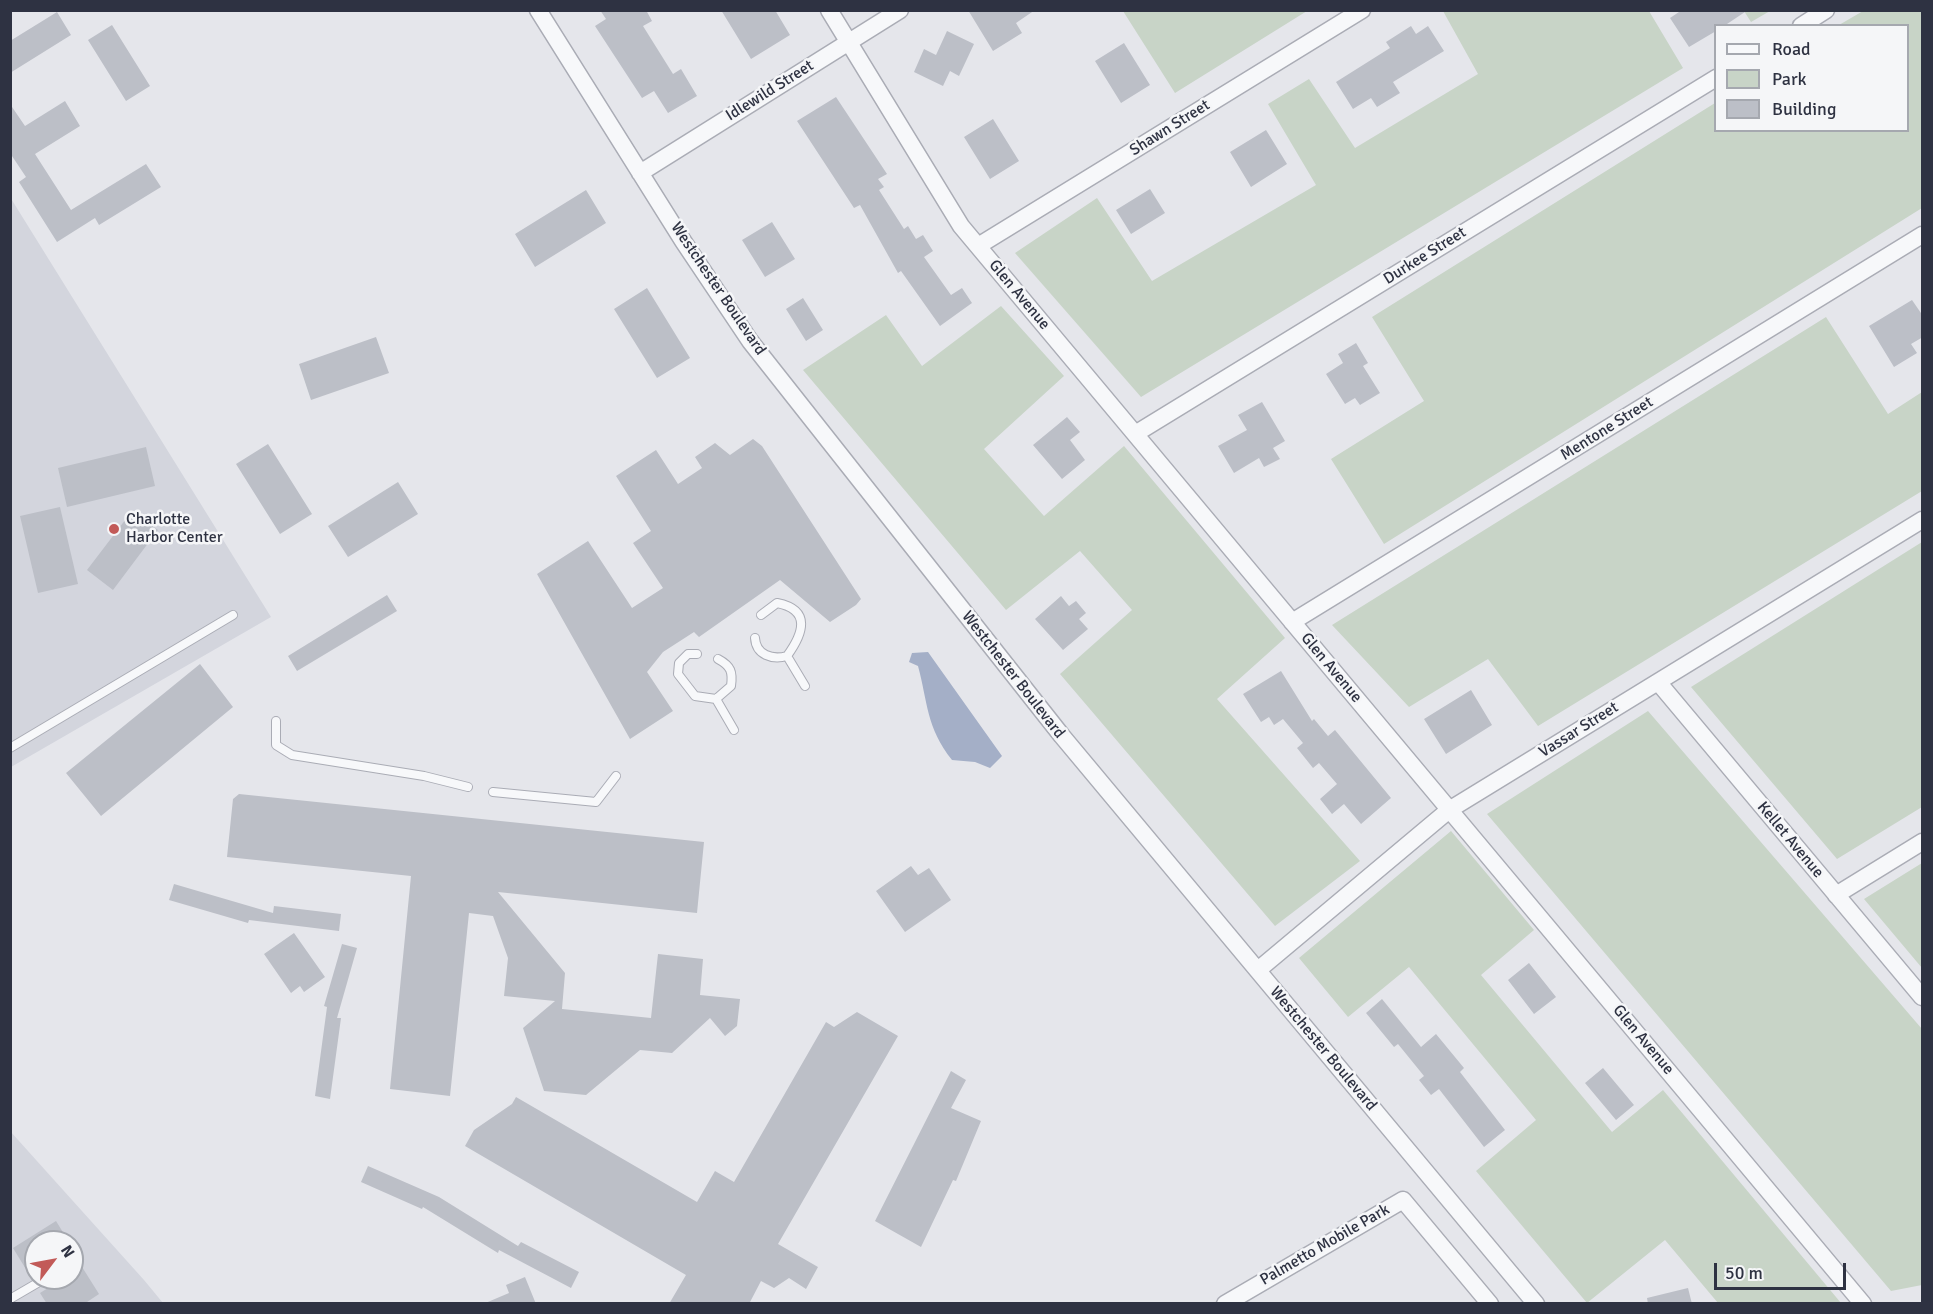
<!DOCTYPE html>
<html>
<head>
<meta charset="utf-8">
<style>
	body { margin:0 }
	#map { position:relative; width:1933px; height:1314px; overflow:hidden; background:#e5e6eb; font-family:Signika,sans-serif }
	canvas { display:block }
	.frame { position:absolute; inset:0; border:12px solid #2e3242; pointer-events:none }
	.legend { position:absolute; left:1714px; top:24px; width:195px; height:108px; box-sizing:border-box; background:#f5f6f8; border:2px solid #a5a8af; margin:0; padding:8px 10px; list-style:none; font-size:18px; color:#2e3242 }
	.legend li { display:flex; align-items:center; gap:12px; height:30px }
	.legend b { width:30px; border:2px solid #a5a8af }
	.north { position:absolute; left:24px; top:1230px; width:60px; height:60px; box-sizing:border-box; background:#f5f6f8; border:2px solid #a5a8af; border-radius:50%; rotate:58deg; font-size:16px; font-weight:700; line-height:24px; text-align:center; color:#2e3242 }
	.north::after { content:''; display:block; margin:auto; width:21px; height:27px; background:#c25a58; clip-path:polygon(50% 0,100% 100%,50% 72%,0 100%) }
	.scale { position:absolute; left:1714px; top:1263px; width:132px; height:27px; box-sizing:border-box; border:3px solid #2e3242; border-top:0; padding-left:8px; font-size:18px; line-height:21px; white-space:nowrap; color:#2e3242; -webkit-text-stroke:4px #f5f6f8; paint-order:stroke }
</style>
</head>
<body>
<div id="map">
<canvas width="1933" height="1314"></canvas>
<div class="frame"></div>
<ul class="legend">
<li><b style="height:8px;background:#f7f8fa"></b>Road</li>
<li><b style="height:16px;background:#c8d4c7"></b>Park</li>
<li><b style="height:16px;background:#bcbfc7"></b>Building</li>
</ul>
<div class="north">N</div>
<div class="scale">50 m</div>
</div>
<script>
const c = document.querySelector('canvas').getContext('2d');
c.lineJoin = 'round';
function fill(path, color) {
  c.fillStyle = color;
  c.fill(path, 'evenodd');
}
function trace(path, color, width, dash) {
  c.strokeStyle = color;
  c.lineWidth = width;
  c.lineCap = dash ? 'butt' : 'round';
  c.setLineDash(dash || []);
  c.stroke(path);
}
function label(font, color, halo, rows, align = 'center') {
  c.font = font + ' Signika,sans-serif';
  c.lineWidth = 5;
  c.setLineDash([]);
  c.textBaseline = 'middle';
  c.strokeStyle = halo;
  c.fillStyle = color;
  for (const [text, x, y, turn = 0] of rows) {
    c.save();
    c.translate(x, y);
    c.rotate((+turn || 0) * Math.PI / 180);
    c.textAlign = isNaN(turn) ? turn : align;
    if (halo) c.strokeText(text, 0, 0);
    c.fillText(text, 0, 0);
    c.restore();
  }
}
const built = new Path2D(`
	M10,197L271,617L11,767H10Z
	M10,1131L144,1280L163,1303H11ZM36,1242H72V1278H36Z`);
const green = new Path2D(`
	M1123,11H1307L1175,93Z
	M1443,11H1649L1683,68L1141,397L1015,253L1097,198L1152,281L1316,185L1268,104L1309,79L1355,148L1478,74Z
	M1744,11H1770L1751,22Z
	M1863,11H1922V208L1384,544L1331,459L1424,401L1372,317L1715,103L1716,130H1908V26L1839,25Z
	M1001,306L1064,376L984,449L1044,516L1124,446L1285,638L1217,699L1360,861L1275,926L1060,674L1132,610L1080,551L1006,610L803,370L886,315L922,366Z
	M1826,317L1888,414L1922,392V491L1538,726L1488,659L1409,707L1332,625Z
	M1922,542V807L1837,859L1691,687Z
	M1648,711L1922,1029V1285L1891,1291L1487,814Z
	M1451,831L1534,930L1481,975L1612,1132L1663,1090L1841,1303H1718L1665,1240L1587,1303L1476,1171L1536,1120L1409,967L1348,1017L1299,958Z
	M1922,863V968L1864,899Z`);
const water = new Path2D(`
	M928,652L1002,756L990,768L975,762L952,760C926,727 928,703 918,666L909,662L912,653Z`);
const building = new Path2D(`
	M600,10H646L652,21L643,26L673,74L681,69L697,96L668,113L654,91L642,98L595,26L606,19Z
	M721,10H775L790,35L751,59Z
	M968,10H1035L1016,23L1022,33L993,51Z
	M1682,10H1748L1724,26H1716V31L1689,47L1670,18Z
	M57,12L71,35L10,73V41Z
	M112,25L150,86L126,101L88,40Z
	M1411,26L1416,34L1428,26L1444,51L1393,82L1400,93L1377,107L1371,98L1353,109L1336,82L1390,48L1386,42Z
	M947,31L974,44L959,76L950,71L943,86L914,72L924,49L936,55Z
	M1124,43L1150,85L1121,103L1095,61Z
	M836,97L887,174L878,179L884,187L879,190L904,229L908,226L916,239L923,235L933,251L924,257L951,295L962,288L972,303L940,326L901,271L898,273L860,205L854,208L797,121Z
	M65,101L80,126L35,154L71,210L146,164L161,187L99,225L95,218L57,242L19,182L26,177L10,153V104L25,126Z
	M993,119L1019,161L990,179L964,137Z
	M1266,130L1287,164L1251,187L1230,152Z
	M1150,189L1165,213L1131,234L1116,210Z
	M586,190L606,223L535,267L515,234Z
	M772,222L795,259L765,277L742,240Z
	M647,288L690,358L657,378L614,309Z
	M803,298L823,330L806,341L786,309Z
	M1912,300L1923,316V337L1911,344L1917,353L1894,367L1869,326Z
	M376,337L389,373L311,400L299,364Z
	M1356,343L1368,363L1363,366L1380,393L1360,405L1355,398L1345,404L1326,374L1343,363L1338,354Z
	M1262,402L1285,441L1273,448L1280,459L1264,467L1259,458L1234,473L1218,446L1247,430L1238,415Z
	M1067,417L1080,432L1070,440L1085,460L1062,479L1033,445Z
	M753,439L762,446L861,599L856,605L830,622L780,580L699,637L694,632L663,652L647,672L673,711L630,739L537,574L588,541L632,608L663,588L633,543L651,531L616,476L656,450L678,484L702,468L695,457L715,443L730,455Z
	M268,444L312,514L280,534L236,464Z
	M146,447L155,486L67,507L58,468Z
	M398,482L418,514L348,557L328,526Z
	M60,507L78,584L38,593L20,516Z
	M132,511L158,530L113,590L87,570Z
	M387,595L397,611L297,671L288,656Z
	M1061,596L1069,606L1076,601L1086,613L1079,619L1088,629L1063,650L1035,619Z
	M200,664L233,707L101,816L66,773Z
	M1281,671L1312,721L1314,719L1328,736L1335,730L1391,798L1361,824L1344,804L1332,814L1320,799L1337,784L1319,763L1313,768L1297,748L1303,743L1283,719L1274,725L1269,717L1261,722L1243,694Z
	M1471,690L1492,725L1446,754L1424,719Z
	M239,794L704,842L697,913L498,892L565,973L562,1009L651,1018L658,954L703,959L700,995L740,999L737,1026L725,1036L710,1018L672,1053L640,1050L586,1095L544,1091L523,1028L555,1001L504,996L508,958L493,916L469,913L450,1096L390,1089L411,876L227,857L233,799Z
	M911,866L918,875L929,868L951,900L905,932L876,891Z
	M174,884L273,913L274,906L341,914L339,931L249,920L248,923L169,900Z
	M294,933L325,977L304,992L300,986L291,993L264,954Z
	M342,944L357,948L337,1018H341L330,1099L315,1096L327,1007L324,1006Z
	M1529,963L1556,997L1534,1014L1508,980Z
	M1382,999L1421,1047L1436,1034L1464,1068L1460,1072L1505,1130L1484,1147L1439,1089L1431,1095L1419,1080L1424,1076L1398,1044L1394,1047L1366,1013Z
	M857,1012L898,1036L778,1244L818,1267L806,1289L789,1278L774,1288L761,1281L749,1304H669L686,1275L465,1146L474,1130L512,1104L516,1097L697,1202L715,1171L734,1182L826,1022L834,1027Z
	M1603,1068L1634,1105L1616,1120L1585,1083Z
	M951,1071L966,1080L951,1108L981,1121L956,1181L953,1180L921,1247L875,1221Z
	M368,1166L439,1197L518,1246L521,1242L579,1272L571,1288L499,1250L498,1253L423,1207L422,1209L361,1182Z
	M56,1221L69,1242H36V1276L32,1279L13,1248Z
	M72,1251L99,1294L84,1304H47L40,1293L64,1278H72Z
	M525,1277L536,1304H483L509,1293L506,1285Z
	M1688,1288L1692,1304H1648L1647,1298Z`);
const lane = new Path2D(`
	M761,615L777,603C812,610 803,634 787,656L805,686
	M755,638C756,655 772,660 787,656
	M697,654H688L679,663L678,674L695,696L716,699
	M718,659C731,666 733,672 731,686L716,699L734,730
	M276,721V745L292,755L424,776L468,787
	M10,748L233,615
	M493,792L596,802L616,776
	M10,1299L46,1278`);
const street = new Path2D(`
	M538,10L683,241L750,341L1062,736L1536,1304
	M829,10L961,226L1863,1304
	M1801,26L1826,10
	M640,173L900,10
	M978,246L1362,10
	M1135,434L1716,78
	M1292,622L1922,235
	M1658,682L1922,997
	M1836,895L1922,842
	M1258,970L1449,810L1922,520
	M1225,1304L1403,1200L1490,1304`);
const markers = [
	[114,529,6,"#c25a58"]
];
const streetNames = [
	["Idlewild Street",770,91,-32],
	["Shawn Street",1170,128,-32],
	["Durkee Street",1425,256,-32],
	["Westchester Boulevard",718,289,56],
	["Glen Avenue",1019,295,50],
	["Mentone Street",1607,429,-32],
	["Glen Avenue",1331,668,50],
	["Westchester Boulevard",1013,675,52],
	["Vassar Street",1579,730,-32],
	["Kellet Avenue",1790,840,50],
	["Glen Avenue",1643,1040,50],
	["Westchester Boulevard",1323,1049,50],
	["Palmetto Mobile Park",1325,1245,-30]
];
const poiNames = [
	["Charlotte",126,520],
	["Harbor Center",126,538]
];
fill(built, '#d3d5dd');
fill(green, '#c8d4c7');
fill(water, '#a4afc7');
fill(building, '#bcbfc7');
trace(lane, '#aaacb5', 10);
trace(street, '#aaacb5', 19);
trace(lane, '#f7f8fa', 8);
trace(street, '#f7f8fa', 16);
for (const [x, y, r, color] of markers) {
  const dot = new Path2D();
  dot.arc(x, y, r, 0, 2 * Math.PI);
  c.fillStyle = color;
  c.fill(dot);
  trace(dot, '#f5f6f8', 2);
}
label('16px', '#2e3242', '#f5f6f8', streetNames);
label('16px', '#2e3242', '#f5f6f8', poiNames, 'left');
</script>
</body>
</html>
